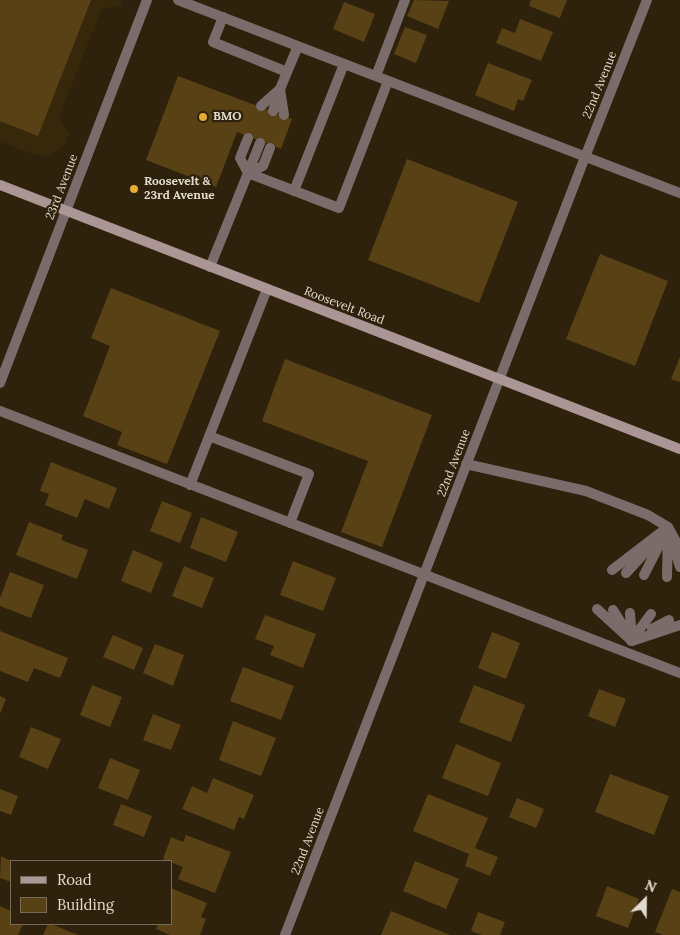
<!DOCTYPE html>
<html>
<head>
<meta charset="utf-8">
<style>
	body { margin:0 }
	#map { position:relative; width:680px; height:935px; overflow:hidden; background:#2e220c; font-family:Lora,serif }
	canvas { display:block }
	.legend { position:absolute; left:10px; top:860px; width:162px; height:65px; box-sizing:border-box; background:#2e220c; border:1px solid #766c59; margin:0; padding:6px 9px; list-style:none; font-size:15px; color:#e2dacd }
	.legend li { display:flex; align-items:center; gap:10px; height:25px }
	.legend b { width:25px; border:1px solid #766c59 }
	.north { position:absolute; left:620px; top:875px; width:50px; height:50px; -webkit-text-stroke:4px #2e220c; paint-order:stroke; rotate:23deg; font-size:14px; font-weight:700; line-height:20px; text-align:center; color:#e2dacd }
	.north::after { content:''; display:block; margin:auto; width:18px; height:22px; background:#e2dacd; clip-path:polygon(50% 0,100% 100%,50% 72%,0 100%) }
</style>
</head>
<body>
<div id="map">
<canvas width="680" height="935"></canvas>
<ul class="legend">
<li><b style="height:6px;background:#ac9595"></b>Road</li>
<li><b style="height:14px;background:#584115"></b>Building</li>
</ul>
<div class="north">N</div>
</div>
<script>
const c = document.querySelector('canvas').getContext('2d');
c.lineJoin = 'round';
function fill(path, color) {
  c.fillStyle = color;
  c.fill(path, 'evenodd');
}
function trace(path, color, width, dash) {
  c.strokeStyle = color;
  c.lineWidth = width;
  c.lineCap = dash ? 'butt' : 'round';
  c.setLineDash(dash || []);
  c.stroke(path);
}
function label(font, color, halo, rows, align = 'center') {
  c.font = font + ' Lora,serif';
  c.lineWidth = 4.5;
  c.setLineDash([]);
  c.textBaseline = 'middle';
  c.strokeStyle = halo;
  c.fillStyle = color;
  for (const [text, x, y, turn = 0] of rows) {
    c.save();
    c.translate(x, y);
    c.rotate((+turn || 0) * Math.PI / 180);
    c.textAlign = isNaN(turn) ? turn : align;
    if (halo) c.strokeText(text, 0, 0);
    c.fillText(text, 0, 0);
    c.restore();
  }
}
const built = new Path2D(`
	M0,0H122L121,4L101,10L59,117L69,134L64,146L50,156L35,155L0,142Z`);
const building = new Path2D(`
	M0,0H91L38,136L0,121Z
	M414,0L449,1L438,29L407,16Z
	M531,0H567L560,18L529,6Z
	M344,2L375,14L364,42L333,29Z
	M520,19L553,32L541,61L496,43L502,28L515,33Z
	M405,27L427,35L416,63L394,54Z
	M488,63L532,80L523,101L518,99L514,111L475,95Z
	M178,76L292,119L281,149L237,132L216,187L146,160Z
	M407,159L518,202L479,303L368,260Z
	M600,254L668,281L635,366L566,339Z
	M111,288L220,331L167,464L117,445L122,432L83,416L110,346L91,338Z
	M680,357V382L671,379Z
	M285,359L432,415L382,547L341,532L368,461L262,421Z
	M51,462L117,488L109,509L85,499L77,518L45,505L49,494L40,491Z
	M162,501L192,513L180,543L150,531Z
	M201,517L238,532L226,562L190,548Z
	M29,522L63,535L61,540L88,550L77,579L16,555Z
	M133,550L163,563L151,593L121,581Z
	M293,561L336,578L323,611L280,595Z
	M184,566L214,578L202,608L172,596Z
	M10,572L44,585L31,618L0,606V598Z
	M265,615L316,634L303,668L270,655L274,646L255,639Z
	M0,631L68,658L60,678L34,668L28,682L0,671Z
	M492,632L520,643L506,679L478,668Z
	M113,635L143,648L134,670L103,657Z
	M155,644L184,655L173,686L143,673Z
	M243,667L294,686L281,720L230,701Z
	M92,685L122,697L110,727L80,715Z
	M474,685L525,705L511,742L459,722Z
	M599,689L626,699L615,727L588,716Z
	M0,696L6,699L0,714Z
	M153,714L181,725L171,750L143,740Z
	M233,721L276,738L261,776L219,760Z
	M31,727L61,739L48,769L19,757Z
	M456,744L501,763L488,796L442,778Z
	M110,758L140,770L128,800L98,788Z
	M610,774L669,796L654,835L595,812Z
	M213,778L254,795L244,819L239,817L234,830L182,809L192,786L207,793Z
	M0,789L18,796L11,815L0,811Z
	M428,794L488,818L475,848L498,857L490,876L465,866L469,854L413,831Z
	M517,798L544,809L536,828L509,817Z
	M121,804L152,816L144,837L113,825Z
	M186,835L231,852L215,893L178,879L183,867L163,859L171,837L183,842Z
	M1,856L11,861V882L0,878Z
	M415,861L459,879L446,909L403,891Z
	M607,886L639,899L628,928L596,916Z
	M171,888L207,903L201,917L206,919L200,935H170L156,929L158,924H171Z
	M672,889L680,892V935H663L655,932Z
	M0,906L11,911V924H23L18,935H0Z
	M391,911L450,935H381Z
	M478,912L505,922L500,935H482L471,931Z
	M48,924H51L78,935H43Z`);
const lane = new Path2D(`
	M178,0L680,193
	M223,17L213,42L287,72
	M376,76L405,0
	M261,106L280,89
	M273,111L280,91
	M284,115L280,89L298,46
	M248,138L240,158L248,173
	M248,173L263,166L270,148
	M248,173L260,143
	M294,191L344,64
	M210,267L248,173L339,208L388,81
	M0,411L680,673
	M209,436L309,474L290,523
	M466,464L586,491L648,515L668,527L680,549
	M190,485L267,289
	M673,543L680,567
	M612,570L668,527
	M626,573L651,546
	M644,575L667,530
	M667,577L668,531
	M597,609L632,641
	M613,610L625,629
	M630,613L632,640
	M652,629L669,620
	M631,641L651,614
	M632,641L680,625`);
const street = new Path2D(`
	M0,383L147,0
	M285,935L585,157L647,0`);
const secondary = new Path2D(`
	M0,185L680,449`);
const markers = [
	[203,117,5,"#e7ac37"],
	[134,189,5,"#e7ac37"]
];
const streetNames = [
	["22nd Avenue",600,85,-68],
	["23rd Avenue",62,187,-69],
	["Roosevelt Road",344,306,21],
	["22nd Avenue",454,463,-69],
	["22nd Avenue",308,841,-69]
];
const poiNames = [
	["BMO",213,117],
	["Roosevelt &",144,182],
	["23rd Avenue",144,196]
];
fill(built, '#38280b');
fill(building, '#584115');
trace(lane, '#7b6c6c', 10);
trace(street, '#7b6c6c', 10);
trace(secondary, '#ac9595', 10);
for (const [x, y, r, color] of markers) {
  const dot = new Path2D();
  dot.arc(x, y, r, 0, 2 * Math.PI);
  c.fillStyle = color;
  c.fill(dot);
  trace(dot, '#2e220c', 2);
}
label('12px', '#e2dacd', '#2e220c', streetNames);
label('bold 12px', '#e2dacd', '#2e220c', poiNames, 'left');
</script>
</body>
</html>
